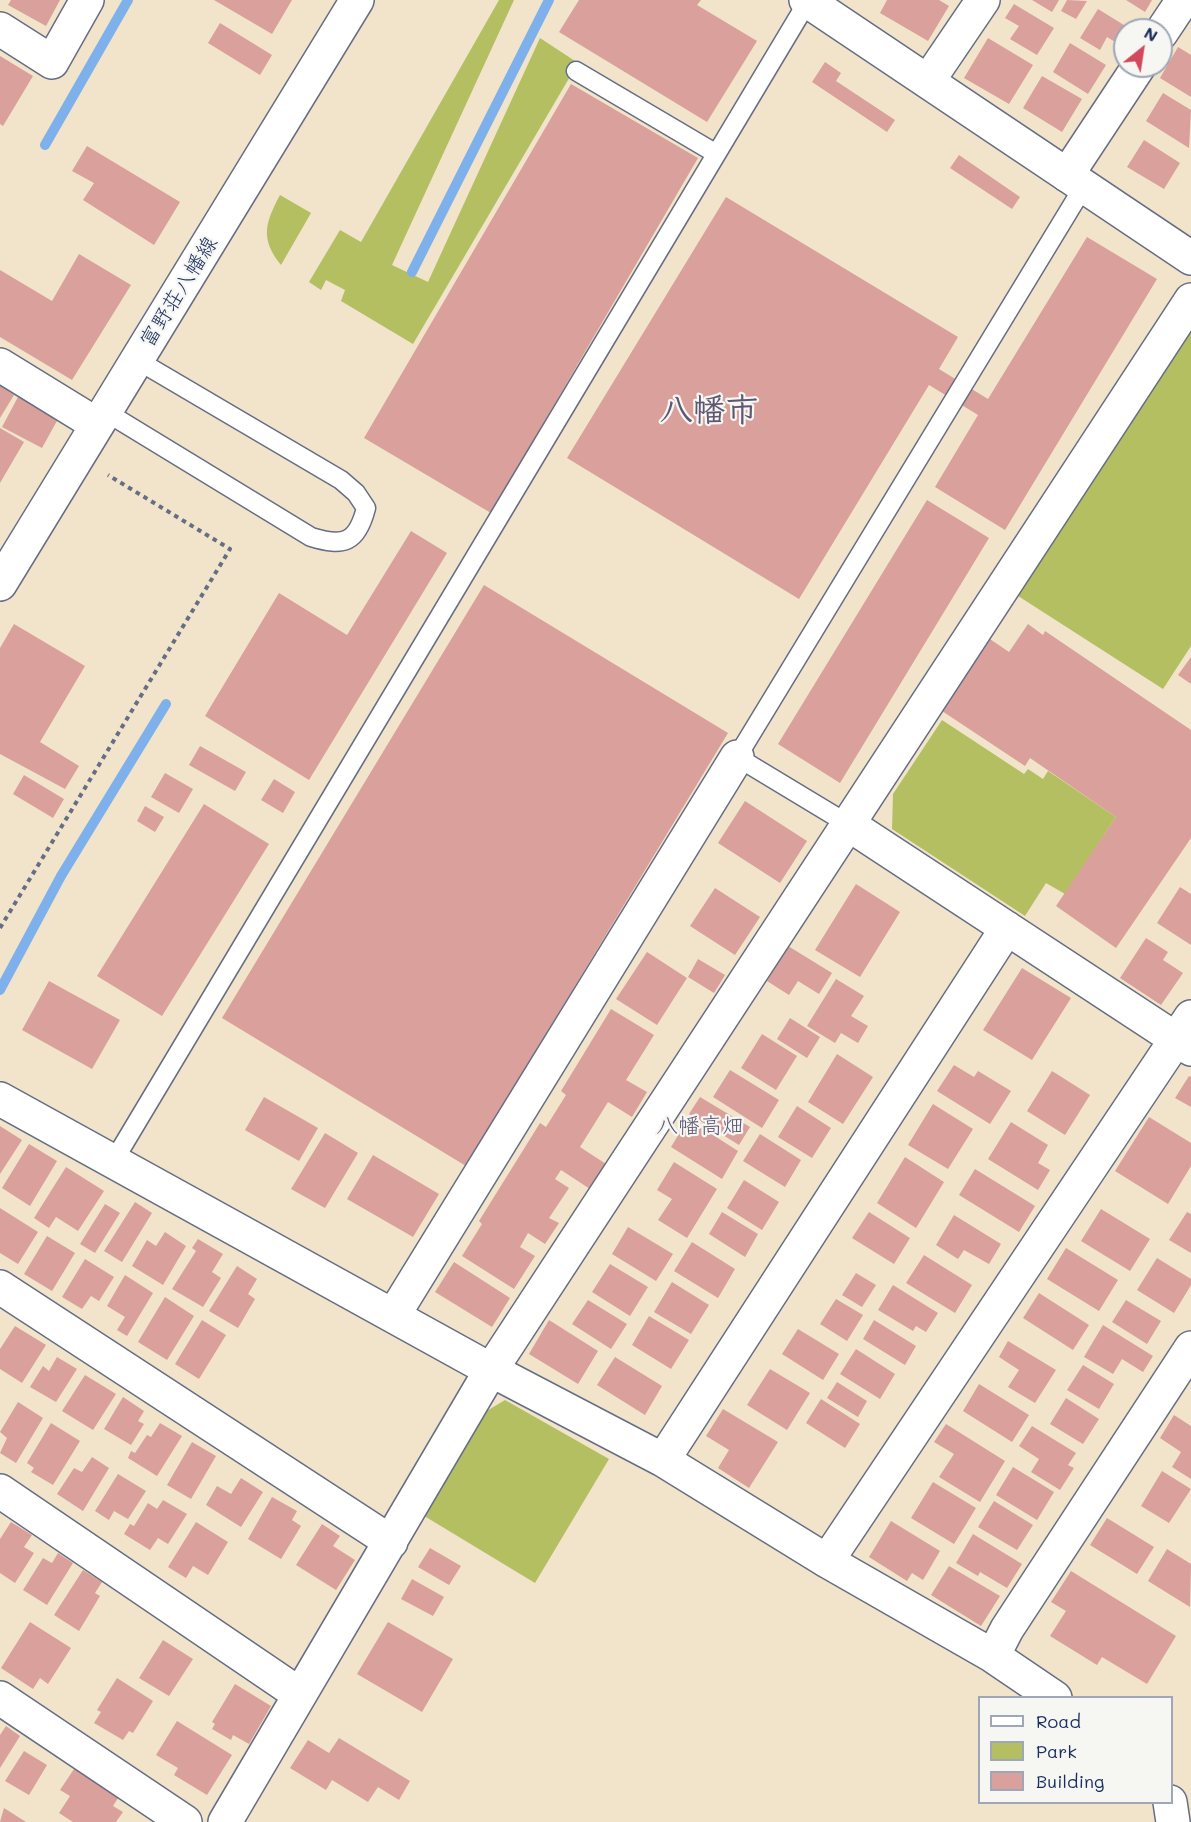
<!DOCTYPE html>
<html>
<head>
<meta charset="utf-8">
<style>
	body { margin:0 }
	#map { position:relative; width:1191px; height:1822px; overflow:hidden; background:#f1e4cb; font-family:Mali,sans-serif }
	canvas { display:block }
	.legend { position:absolute; left:978px; top:1696px; width:195px; height:108px; box-sizing:border-box; background:#f6f6f2; border:2px solid #9ea6b7; margin:0; padding:8px 10px; list-style:none; font-size:18px; color:#1b2f5e }
	.legend li { display:flex; align-items:center; gap:12px; height:30px }
	.legend b { width:30px; border:2px solid #9ea6b7 }
	.north { position:absolute; left:1113px; top:18px; width:60px; height:60px; box-sizing:border-box; background:#f6f6f2; border:2px solid #9ea6b7; border-radius:50%; rotate:30deg; font-size:16px; font-weight:700; line-height:24px; text-align:center; color:#1b2f5e }
	.north::after { content:''; display:block; margin:auto; width:21px; height:27px; background:#d1495b; clip-path:polygon(50% 0,100% 100%,50% 72%,0 100%) }
</style>
</head>
<body>
<div id="map">
<canvas width="1191" height="1822"></canvas>
<ul class="legend">
<li><b style="height:8px;background:#fff"></b>Road</li>
<li><b style="height:16px;background:#b3bf61"></b>Park</li>
<li><b style="height:16px;background:#d9a09c"></b>Building</li>
</ul>
<div class="north">N</div>
</div>
<script>
const c = document.querySelector('canvas').getContext('2d');
c.lineJoin = 'round';
function fill(path, color) {
  c.fillStyle = color;
  c.fill(path, 'evenodd');
}
function trace(path, color, width, dash) {
  c.strokeStyle = color;
  c.lineWidth = width;
  c.lineCap = dash ? 'butt' : 'round';
  c.setLineDash(dash || []);
  c.stroke(path);
}
function label(font, color, halo, rows, align = 'center') {
  c.font = font + ' Mali,"Klee One",sans-serif';
  c.lineWidth = 4.5;
  c.setLineDash([]);
  c.textBaseline = 'middle';
  c.strokeStyle = halo;
  c.fillStyle = color;
  for (const [text, x, y, turn = 0] of rows) {
    c.save();
    c.translate(x, y);
    c.rotate((+turn || 0) * Math.PI / 180);
    c.textAlign = isNaN(turn) ? turn : align;
    if (halo) c.strokeText(text, 0, 0);
    c.fillText(text, 0, 0);
    c.restore();
  }
}
const green = new Path2D(`
	M499,0H514L392,265L428,282L540,38L578,63L413,344L341,301L345,290L326,280L321,290L309,282L340,230L361,242Z
	M280,195L311,213L281,265C260,239 265,223 280,195Z
	M1191,324V646L1163,689L1015,594Z
	M942,720L1024,774L1028,769L1043,779L1048,771L1116,817L1065,894L1046,883L1025,916L892,829L893,794Z
	M505,1400L609,1459L535,1583L421,1514L485,1412Z`);
const stream = new Path2D(`
	M45,145L128,0
	M412,272L549,0
	M0,990L61,876L166,704`);
const building = new Path2D(`
	M11,0H60L46,26L8,5Z
	M214,0H292L272,34Z
	M579,0H701L697,5L757,41L707,122L559,32Z
	M887,0H939L949,6L928,41L880,13Z
	M1032,0H1059L1052,12Z
	M1067,0L1087,1L1076,19L1061,11Z
	M1126,0H1152L1145,12Z
	M1014,4L1054,28L1037,55L1010,39L1019,26L1005,18Z
	M1098,9L1132,30H1125V48L1107,37L1100,50L1080,38Z
	M220,23L272,55L260,75L208,43Z
	M988,38L1033,65L1009,104L964,78Z
	M1070,43L1106,65L1088,94L1053,72Z
	M1178,47L1191,55V97L1160,78Z
	M0,56L33,76L3,126L0,124Z
	M825,62L841,73L836,81L895,120L887,132L812,82Z
	M1042,76L1082,99L1062,132L1023,108Z
	M571,84L698,158L491,513L364,438Z
	M1163,93L1191,110L1189,148L1146,121Z
	M1144,140L1180,163L1164,189L1127,167Z
	M87,146L180,202L154,245L83,200L94,183L72,171Z
	M959,155L1020,197L1012,209L950,168Z
	M726,197L958,337L939,369L988,399L1087,237L1157,279L1005,530L935,487L978,415L929,385L799,599L567,458Z
	M79,254L131,285L72,380L0,337V270L52,301Z
	M0,386L14,395L0,418Z
	M18,397L58,419L42,448L2,427Z
	M0,428L24,442L0,483Z
	M927,500L989,538L840,783L778,744Z
	M411,531L447,553L309,780L205,716L279,593L347,635Z
	M484,585L728,733L466,1166L222,1018Z
	M14,624L85,666L40,742L79,766L65,789L0,754V648Z
	M1028,624L1043,635L1045,631L1191,730V838L1116,948L1056,906L1116,817L1030,758L1025,766L939,709L987,637L1009,652Z
	M1191,657V684L1178,675Z
	M200,746L246,772L235,791L189,765Z
	M165,773L193,789L179,813L151,797Z
	M24,775L64,799L53,818L13,794Z
	M274,779L295,792L283,813L261,800Z
	M745,801L807,841L780,883L718,843Z
	M204,804L269,844L162,1016L97,976Z
	M145,806L164,817L155,832L137,821Z
	M856,884L900,912L860,977L815,950Z
	M1180,887L1191,894V945L1157,923Z
	M715,888L760,917L735,955L690,926Z
	M1146,938L1168,952L1163,960L1183,973L1161,1005L1120,978Z
	M788,946L832,973L819,994L798,981L789,995L767,981Z
	M647,952L687,978L657,1025L616,999Z
	M698,959L725,975L714,993L688,977Z
	M1022,968L1071,998L1032,1060L983,1030Z
	M836,979L864,996L851,1016L868,1026L858,1043L841,1033L835,1043L807,1026Z
	M49,981L120,1020L92,1069L22,1030Z
	M611,1009L654,1035L626,1080L647,1092L632,1117L608,1102L580,1147L606,1164L590,1189L561,1170L555,1179L569,1188L549,1218L559,1223L545,1244L528,1233L520,1247L535,1256L514,1289L462,1256L482,1224L479,1221L540,1123L546,1127L566,1095L561,1091Z
	M790,1018L820,1037L807,1058L777,1039Z
	M762,1034L797,1056L776,1090L741,1068Z
	M837,1054L873,1077L843,1124L808,1102Z
	M954,1065L974,1077L978,1071L1011,1091L990,1124L937,1091Z
	M730,1070L779,1100L762,1128L713,1097Z
	M1052,1071L1090,1095L1065,1135L1027,1111Z
	M1189,1076L1191,1077V1107L1175,1098Z
	M264,1097L318,1128L299,1161L245,1130Z
	M700,1097L750,1127L739,1145L689,1114Z
	M933,1104L973,1129L948,1169L908,1145Z
	M797,1106L831,1128L812,1158L778,1137Z
	M1149,1117L1191,1143V1166L1168,1204L1115,1171Z
	M688,1119L738,1151L722,1179L671,1147Z
	M1011,1122L1048,1145L1038,1163L1050,1170L1038,1190L988,1159Z
	M0,1126L22,1140L0,1174Z
	M325,1133L358,1153L325,1208L291,1189Z
	M760,1134L801,1160L785,1187L743,1161Z
	M29,1144L57,1161L30,1206L2,1188Z
	M373,1155L439,1194L413,1237L347,1199Z
	M905,1157L944,1182L916,1228L877,1203Z
	M674,1162L717,1189L687,1238L658,1220L672,1199L657,1190Z
	M66,1167L104,1191L78,1231L56,1217L49,1228L34,1218Z
	M975,1169L1035,1206L1019,1232L959,1195Z
	M744,1180L779,1202L762,1230L727,1208Z
	M135,1202L152,1213L122,1262L104,1251Z
	M105,1204L120,1213L95,1253L80,1244Z
	M0,1208L38,1232L18,1264L0,1253Z
	M1101,1209L1150,1239L1130,1271L1081,1241Z
	M722,1212L758,1234L745,1257L709,1234Z
	M869,1212L910,1238L894,1264L852,1238Z
	M1187,1212L1191,1214V1253L1169,1240Z
	M954,1215L1001,1244L989,1264L964,1250L958,1259L936,1245Z
	M628,1227L673,1254L656,1281L612,1254Z
	M165,1232L186,1246L163,1285L132,1266L147,1240L156,1246Z
	M47,1236L75,1253L52,1291L24,1274Z
	M198,1239L223,1254L212,1272L221,1278L203,1307L172,1289L196,1251L192,1248Z
	M692,1242L735,1269L718,1298L674,1271Z
	M1066,1248L1118,1280L1099,1311L1047,1279Z
	M924,1255L972,1285L955,1313L906,1283Z
	M1157,1258L1191,1279V1285L1174,1313L1137,1290Z
	M85,1259L114,1277L99,1301L91,1296L82,1309L62,1297Z
	M454,1262L510,1298L492,1327L435,1292Z
	M610,1264L648,1287L630,1316L592,1292Z
	M237,1266L257,1279L248,1294L255,1299L238,1328L209,1311Z
	M856,1273L876,1285L862,1307L842,1295Z
	M125,1275L153,1293L127,1336L117,1330L125,1317L107,1306Z
	M672,1282L709,1305L691,1334L654,1312Z
	M893,1285L938,1313L926,1332L916,1326L913,1331L878,1310Z
	M1039,1293L1089,1325L1073,1350L1023,1318Z
	M165,1297L194,1316L167,1360L138,1342Z
	M836,1299L863,1315L847,1341L820,1324Z
	M588,1300L627,1324L611,1349L572,1324Z
	M1126,1300L1161,1321L1147,1344L1112,1322Z
	M649,1316L689,1340L671,1369L632,1345Z
	M202,1320L226,1335L199,1379L175,1364Z
	M549,1320L598,1351L578,1384L529,1354Z
	M874,1320L916,1346L905,1365L863,1339Z
	M1103,1325L1153,1356L1143,1372L1122,1359L1113,1374L1084,1357Z
	M15,1326L46,1345L22,1383L0,1369V1349Z
	M798,1329L839,1354L823,1380L782,1354Z
	M1008,1341L1056,1370L1035,1403L1008,1387L1019,1370L999,1357Z
	M856,1349L895,1374L880,1399L840,1374Z
	M57,1357L77,1369L56,1402L30,1387L43,1366L49,1371Z
	M615,1357L662,1386L645,1415L597,1385Z
	M1083,1365L1114,1384L1099,1409L1067,1390Z
	M770,1369L810,1393L787,1430L747,1405Z
	M85,1375L116,1394L93,1430L62,1411Z
	M837,1382L867,1401L858,1417L827,1398Z
	M979,1384L1029,1415L1012,1442L963,1411Z
	M123,1397L144,1411L138,1421L144,1424L131,1445L104,1429Z
	M1066,1398L1099,1419L1083,1444L1050,1424Z
	M821,1399L860,1424L845,1448L806,1423Z
	M18,1402L43,1418L16,1463L0,1453L7,1438L0,1432Z
	M723,1409L778,1442L749,1488L718,1468L729,1450L706,1436Z
	M1174,1415L1191,1426V1479L1172,1467L1181,1452L1160,1438Z
	M51,1423L80,1441L53,1485L31,1472L34,1468L27,1463Z
	M160,1423L182,1436L157,1476L128,1458L131,1451L135,1453L147,1435L151,1437Z
	M946,1424L1005,1461L980,1502L939,1477L954,1454L934,1442Z
	M1032,1426L1076,1453L1068,1465L1074,1468L1060,1490L1031,1472L1039,1459L1019,1446Z
	M192,1442L216,1456L191,1499L167,1485Z
	M92,1457L109,1468L83,1511L57,1494L74,1468L82,1472Z
	M1013,1467L1054,1492L1037,1520L996,1495Z
	M1162,1471L1191,1489L1169,1523L1141,1506Z
	M118,1474L146,1491L128,1519L114,1511L109,1520L95,1511Z
	M241,1478L263,1492L241,1527L206,1505L217,1486L231,1494Z
	M933,1482L976,1508L954,1544L911,1518Z
	M272,1497L297,1511L292,1520L301,1526L281,1559L248,1539Z
	M163,1500L187,1514L168,1544L158,1538L150,1550L124,1534L130,1524L134,1526L148,1503L157,1509Z
	M994,1501L1033,1525L1017,1550L978,1527Z
	M1107,1518L1154,1547L1137,1574L1090,1545Z
	M891,1521L940,1551L923,1580L912,1573L907,1581L869,1557Z
	M11,1522L32,1535L24,1547L34,1553L15,1583L0,1573V1539Z
	M196,1522L228,1542L208,1575L193,1566L186,1578L168,1567Z
	M322,1524L340,1536L333,1546L355,1560L336,1590L296,1565Z
	M973,1534L1022,1564L1007,1588L980,1572L978,1576L956,1563Z
	M430,1548L461,1566L449,1585L418,1567Z
	M1167,1549L1191,1564L1190,1607L1148,1581Z
	M58,1553L73,1563L47,1605L23,1590L43,1558L52,1563Z
	M949,1566L1000,1596L981,1626L931,1595Z
	M83,1570L102,1582L95,1593L100,1596L79,1631L54,1615Z
	M1071,1571L1176,1636L1147,1684L1102,1657L1097,1665L1050,1636L1066,1611L1051,1602Z
	M412,1579L444,1597L433,1616L401,1599Z
	M30,1622L71,1648L48,1684L40,1678L33,1689L1,1668Z
	M388,1622L453,1659L422,1712L357,1674Z
	M163,1640L193,1659L169,1696L139,1678Z
	M117,1678L153,1701L133,1733L129,1731L123,1740L94,1723L101,1712L97,1710Z
	M235,1684L271,1706L249,1744L233,1735L231,1740L212,1729L215,1724L212,1722Z
	M177,1721L232,1755L207,1795L174,1775L178,1768L156,1755Z
	M6,1726L20,1736L0,1768V1735Z
	M339,1738L410,1781L399,1800L378,1787L368,1802L332,1780L326,1790L290,1768L308,1740L329,1753Z
	M24,1751L47,1765L29,1795L5,1781Z
	M74,1769L118,1798L113,1806L123,1812L116,1822H73L59,1813L70,1796L60,1790Z
	M4,1808L26,1822H0Z`);
const path = new Path2D(`
	M0,928L230,549L108,475`);
const service = new Path2D(`
	M576,71L715,153
	M106,412L311,537C344,547 357,543 366,508L356,493L341,480L137,360
	M848,824L737,757L1084,186
	M113,1162L808,1`);
const minor = new Path2D(`
	M0,29L52,62L87,0
	M1161,33L1183,0
	M928,81L983,0
	M1067,175L1139,66
	M0,365L96,424
	M848,824L1191,1049
	M0,1099L491,1370L663,1460L827,1561L993,1656L1055,1698
	M0,1287L391,1542
	M393,1316L737,757
	M663,1460L1007,928
	M0,1491L299,1694
	M827,1561L1191,1017
	M993,1656L1007,1629L1191,1348
	M0,1698L185,1822
	M1170,1802L1173,1822
	M225,1822L491,1370L1191,300`);
const tertiary = new Path2D(`
	M806,0L1191,258`);
const secondary = new Path2D(`
	M0,584L357,0`);
const streetNames = [
	["富野荘八幡線",179,292,-58]
];
const neighbourhoodNames = [
	["八幡高畑",700,1126]
];
const townNames = [
	["八幡市",709,411]
];
fill(green, '#b3bf61');
trace(stream, '#7eb1eb', 10);
fill(building, '#d9a09c');
trace(service, '#666e84', 21);
trace(minor, '#666e84', 36);
trace(tertiary, '#666e84', 36);
trace(secondary, '#666e84', 36);
trace(path, '#666e84', 4, [4.5, 4.5]);
trace(service, '#fff', 18);
trace(minor, '#fff', 33);
trace(tertiary, '#fff', 33);
trace(secondary, '#fff', 33);
label('21px', '#1b2f5e', '#f6f6f2', streetNames);
label('22px', '#5e5774', '#f6f6f2', neighbourhoodNames);
label('bold 33px', '#5e5774', '#f6f6f2', townNames);
</script>
</body>
</html>
